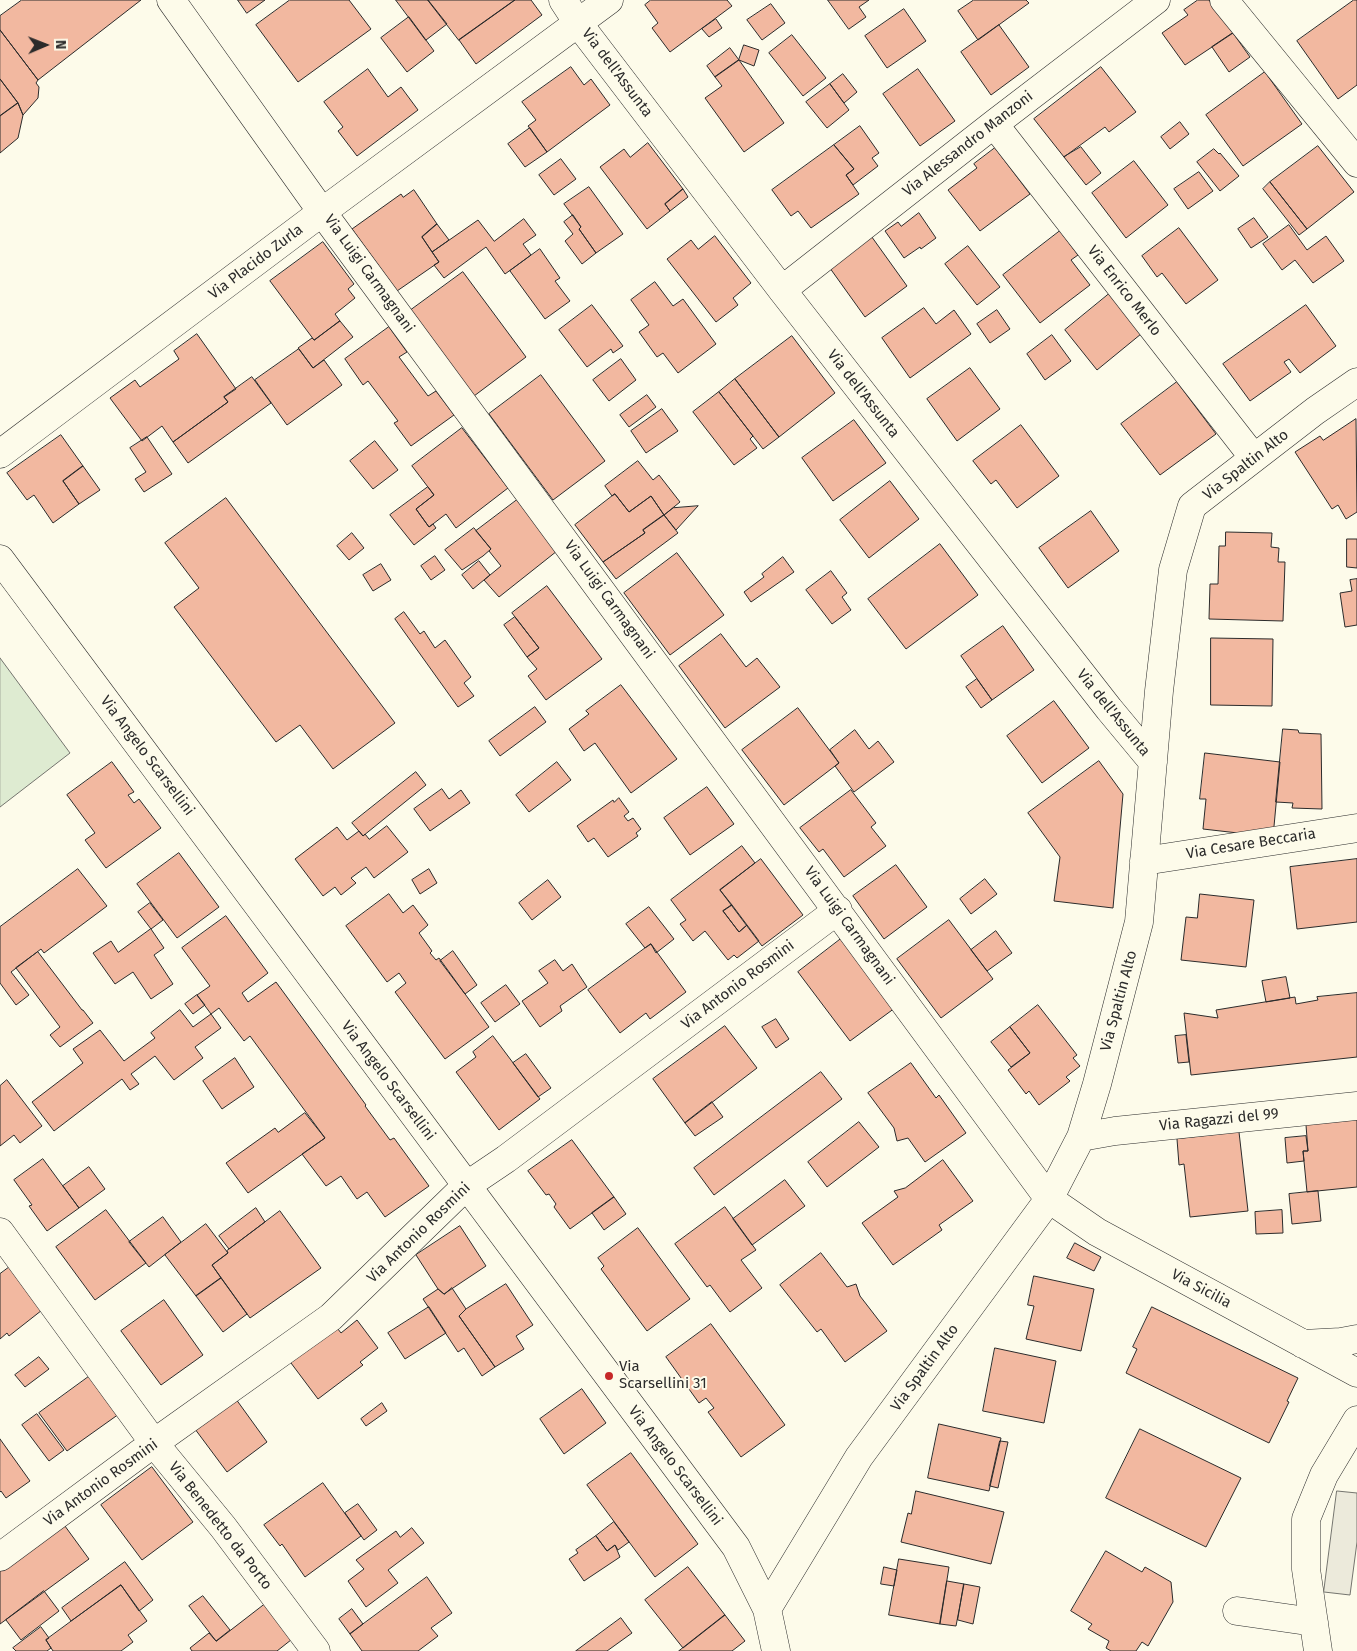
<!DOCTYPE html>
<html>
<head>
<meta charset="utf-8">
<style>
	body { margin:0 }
	#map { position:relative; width:1357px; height:1651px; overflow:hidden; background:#fdfbea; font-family:"Fira Sans",sans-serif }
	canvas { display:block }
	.north { position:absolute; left:20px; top:20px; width:50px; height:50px; -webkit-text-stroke:4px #fdfbea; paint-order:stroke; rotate:89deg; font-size:14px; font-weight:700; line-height:20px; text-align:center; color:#2b2b2b }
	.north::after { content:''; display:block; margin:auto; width:18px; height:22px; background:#2b2b2b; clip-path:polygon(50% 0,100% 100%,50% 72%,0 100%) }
</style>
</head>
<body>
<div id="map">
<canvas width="1357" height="1651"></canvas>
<div class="north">N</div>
</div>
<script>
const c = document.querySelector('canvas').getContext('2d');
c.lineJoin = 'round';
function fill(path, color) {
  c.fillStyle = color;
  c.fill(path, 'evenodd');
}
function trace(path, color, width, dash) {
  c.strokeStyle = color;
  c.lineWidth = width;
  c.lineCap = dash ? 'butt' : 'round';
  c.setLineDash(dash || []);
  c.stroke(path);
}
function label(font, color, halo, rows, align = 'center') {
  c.font = font + ' "Fira Sans",sans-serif';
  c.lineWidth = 4;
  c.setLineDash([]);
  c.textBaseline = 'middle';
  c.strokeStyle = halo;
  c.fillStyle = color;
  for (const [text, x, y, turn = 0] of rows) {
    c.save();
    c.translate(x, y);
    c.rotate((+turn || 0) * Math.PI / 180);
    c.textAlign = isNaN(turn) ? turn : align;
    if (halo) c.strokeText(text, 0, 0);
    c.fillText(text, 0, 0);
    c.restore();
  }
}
const green = new Path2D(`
	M0,658L70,753L0,807Z`);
const parking = new Path2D(`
	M1337,1491L1357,1493V1542L1350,1595L1324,1592Z`);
const building = new Path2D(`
	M22,0H141L38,80L0,30V16Z
	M238,0H265L247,13Z
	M290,0H349L371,29L298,82L256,25Z
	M396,0H428L447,24L426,40Z
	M428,0H515L459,40Z
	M515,0H531L542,15L476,64L459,40Z
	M651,0H727L732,6L670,52L652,28L658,23L645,5Z
	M828,0H869L859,7L866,17L849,29Z
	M974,0H1026L1029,3L978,40L958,11Z
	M1198,0H1209L1233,33L1185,65L1162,33L1188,15L1184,10Z
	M1354,0H1357V85L1338,99L1297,41Z
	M771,4L785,23L762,40L747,20Z
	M904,9L926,41L887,68L865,36Z
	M409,17L434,51L407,72L381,38Z
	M716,19L722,28L709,37L702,29Z
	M999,25L1029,67L991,95L961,52Z
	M0,30L38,80L36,83L39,87L38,98L23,115L18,103L0,79Z
	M1233,33L1250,57L1229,72L1212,47Z
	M792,35L826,78L803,96L769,53Z
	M744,45L759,50L754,66L739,60Z
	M730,48L739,60L715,77L707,66Z
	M739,60L784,123L744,152L705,98L722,86L715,77Z
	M571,67L584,85L591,79L610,105L547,152L528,126L536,120L522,102Z
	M1101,67L1136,112L1109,132L1105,127L1064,157L1034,119Z
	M368,69L388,97L401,87L418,110L357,156L338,131L343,127L324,102Z
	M918,69L955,121L920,146L883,94Z
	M1265,72L1302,124L1243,166L1206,115Z
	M843,74L857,92L844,103L830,84Z
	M0,79L18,103L0,116Z
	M830,84L849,110L827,128L806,102Z
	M18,103L23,115L18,138L0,153V116Z
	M1180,122L1189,134L1170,149L1161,137Z
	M860,126L879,153L872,158L878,166L853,185L846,175L854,169L834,145Z
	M530,128L547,152L525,167L508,144Z
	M648,143L683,189L665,204L670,211L647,229L600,167L624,149L630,157Z
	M834,145L854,169L846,175L859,194L811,228L798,211L791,216L772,190Z
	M1318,146L1354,192L1307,229L1270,182Z
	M1081,147L1101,173L1086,185L1064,157Z
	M995,148L1030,194L980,231L948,190L977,168L974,164Z
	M1214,149L1219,154L1220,153L1239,176L1220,191L1197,162Z
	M561,159L576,179L554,195L539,175Z
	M1134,161L1168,205L1126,238L1092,193Z
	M1199,172L1213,191L1188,209L1174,189Z
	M1270,182L1307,229L1299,235L1263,189Z
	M589,187L623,234L596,253L579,229L581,227L564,204Z
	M683,189L688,197L670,211L665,204Z
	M414,190L437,224L422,237L439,262L397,291L352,229L401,194L403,197Z
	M919,213L936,238L921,249L920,247L904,258L885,231L898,222L901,226Z
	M573,215L581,227L579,229L596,253L582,264L565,241L573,234L564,222Z
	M1254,218L1268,237L1251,248L1238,229Z
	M524,219L536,235L523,244L531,255L505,274L486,247L444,278L434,265L439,262L432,252L478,220L494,241Z
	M437,224L449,240L432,252L422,237Z
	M1289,225L1307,250L1326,236L1344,261L1313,283L1295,260L1282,270L1263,244Z
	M1179,228L1218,280L1186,304L1162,273L1157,277L1142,256Z
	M1060,231L1078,255L1071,260L1090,285L1040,323L1003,275Z
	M869,233L907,286L865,317L827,264Z
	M715,236L751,283L733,298L738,305L716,322L667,259L691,240L698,249Z
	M323,242L354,284L348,289L355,298L335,314L340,321L314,340L270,281Z
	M968,246L1000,287L977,305L945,264Z
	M540,249L560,278L555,281L570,301L545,319L510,271Z
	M463,272L526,357L474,396L411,310Z
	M655,282L673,306L683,299L716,344L678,373L663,353L657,357L639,332L649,325L631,300Z
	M1109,294L1141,334L1097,370L1065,330Z
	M592,305L623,346L613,353L611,349L587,367L559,330Z
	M1306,305L1336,346L1300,373L1289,359L1284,362L1291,372L1250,401L1223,364Z
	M924,308L936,324L954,310L971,334L910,378L882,338Z
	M997,310L1010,329L990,343L977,324Z
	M340,321L353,337L313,368L298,348L312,338L314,340Z
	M389,327L407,352L399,357L428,396L436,391L454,415L411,446L394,423L398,421L368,381L363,385L345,359Z
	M197,334L236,389L224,397L228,402L173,442L162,426L142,441L110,398L135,380L140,387L179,359L174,351Z
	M1052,335L1071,361L1045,380L1027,354Z
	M792,336L835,393L779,437L735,379Z
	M299,349L313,368L324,360L342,385L287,425L255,380Z
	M621,359L636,380L609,401L593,380Z
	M970,368L1000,409L957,441L927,399Z
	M541,375L605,461L553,500L489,414Z
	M252,377L271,403L188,463L173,442L228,402L224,397Z
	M735,379L779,437L763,449L719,392Z
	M1177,382L1216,434L1160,475L1121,424Z
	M719,392L753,436L750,439L757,448L734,465L693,412Z
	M647,395L656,407L629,427L620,415Z
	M662,409L678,431L646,453L631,431Z
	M1356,419L1357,512L1346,519L1338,505L1332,509L1295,452L1320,436L1323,440Z
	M854,420L886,463L833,501L802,458Z
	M1021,425L1059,476L1017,508L996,480L991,484L973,461Z
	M462,428L508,488L456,528L446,514L429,527L416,509L434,495L412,466Z
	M61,435L83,466L63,481L79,504L53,523L34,495L27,500L7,473Z
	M147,437L172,474L144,492L135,479L146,472L130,448Z
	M375,441L398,470L373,489L350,461Z
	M638,461L653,480L659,475L680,502L664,515L651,496L629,512L615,494L612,496L605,486Z
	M83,466L100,490L79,504L63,481Z
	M890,481L919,519L869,558L840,520Z
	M428,487L434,495L416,509L429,527L433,524L436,528L414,545L390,515Z
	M615,494L629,512L651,496L664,515L643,530L645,533L603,562L575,525Z
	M226,498L395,723L333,769L300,725L276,742L174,607L199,588L165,543Z
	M517,500L557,551L499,597L484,580L501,566L489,551L491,549L476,531Z
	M698,506L676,530L664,515L673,508Z
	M1091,511L1119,551L1068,588L1039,548Z
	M664,515L678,533L616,579L603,562L645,533L643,530Z
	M474,528L491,549L483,556L462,570L445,550Z
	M1226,532L1272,533L1271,547L1279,548L1278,562H1285L1283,621L1209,619L1210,584H1218L1219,546H1225Z
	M352,533L364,548L349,560L337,546Z
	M1347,539H1357V568L1347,567Z
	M940,544L978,595L906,649L868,599Z
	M677,553L724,615L670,655L624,593Z
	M435,556L445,570L431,580L421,566Z
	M783,557L794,572L751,602L744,592L764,577L762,574Z
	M479,561L490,575L473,589L462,575Z
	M381,564L391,580L373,591L363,575Z
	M831,571L847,593L842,597L851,610L832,624L806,590Z
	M1357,579V625L1345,627L1340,593L1352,591L1350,580Z
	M547,586L602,659L546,700L528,676L537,669L527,657L539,648L512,613Z
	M404,612L420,634L424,631L435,648L445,640L471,677L464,683L474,696L458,707L395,619Z
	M515,617L539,648L527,657L504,625Z
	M1003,626L1034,670L992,700L961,656Z
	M721,634L746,667L757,658L780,687L725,728L679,666Z
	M1211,638L1273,639L1272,706L1211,705Z
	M977,679L992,700L981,708L966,687Z
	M621,685L677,759L631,793L595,743L584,751L569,729L589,714L586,711Z
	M1054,701L1089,748L1042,783L1007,736Z
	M535,707L546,722L500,756L489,741Z
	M798,708L839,763L784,805L742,750Z
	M1283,729L1298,730L1299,733L1321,734L1322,809L1292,808L1293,803L1276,802Z
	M855,730L869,749L878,741L894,762L854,792L835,766L839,763L830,750Z
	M1205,753L1280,762L1273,837L1203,829L1206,799H1200Z
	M1099,761L1123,794L1113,908L1054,901L1060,857L1028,813Z
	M112,762L134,792L128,795L134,803L139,799L161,828L106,868L85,840L95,833L67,795Z
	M557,762L571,780L529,812L516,795Z
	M416,772L426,785L363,836L352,823Z
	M707,787L734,824L690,855L664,818Z
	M442,789L449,799L461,790L470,803L430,831L414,809Z
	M851,790L876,823L871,827L886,846L844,877L823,849L819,852L800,828Z
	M619,798L629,812L624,816L628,821L633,818L641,829L636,833L638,836L608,857L594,838L588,842L577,826L613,800L614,802Z
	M387,826L408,852L374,878L366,867L351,878L356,883L341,895L335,887L323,896L295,859L337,827L347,840L359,831L363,836L365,834L369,839Z
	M742,846L755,863L720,890L732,905L723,911L739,932L747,925L759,941L737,958L734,955L728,960L705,931L693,941L680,924L686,920L671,900Z
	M179,853L219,907L177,938L137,884Z
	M761,859L803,915L762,946L720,890Z
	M1357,859V922L1297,929L1290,867Z
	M896,865L927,907L884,939L853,896Z
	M78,869L107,906L44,953L41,949L11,972L29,995L16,1005L0,983V927Z
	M429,869L437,883L420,894L412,880Z
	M985,879L997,894L971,914L960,899Z
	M548,880L561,897L532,920L519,903Z
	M389,894L403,913L413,905L428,925L419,933L432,951L430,953L436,960L439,958L489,1027L445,1059L395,992L406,983L399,973L387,982L346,926Z
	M1200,894L1254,900L1246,967L1181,960L1186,917L1197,918Z
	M150,903L163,920L151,929L138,912Z
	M732,905L747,925L739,932L723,911Z
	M649,907L674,939L656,953L651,944L645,948L626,924Z
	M226,916L268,973L242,993L248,1002L276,982L366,1105L365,1106L390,1140L394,1138L429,1186L385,1217L367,1192L357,1199L341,1176L326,1186L302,1154L325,1138L250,1036L244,1041L219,1008L211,1014L197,995L210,986L182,948Z
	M949,920L993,979L941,1018L897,959Z
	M151,929L164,948L154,955L173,984L151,999L133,972L115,984L93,953L111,941L118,952Z
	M996,931L1012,953L987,971L971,950Z
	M846,935L899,1005L850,1041L798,972Z
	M651,944L686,992L650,1019L646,1013L620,1033L588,990Z
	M453,951L477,985L465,994L440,961Z
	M38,952L82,1010H83L93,1023L60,1047L50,1035L60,1027L16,968Z
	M555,960L563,971L572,964L587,987L560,1006L562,1011L540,1027L522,1001L548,983L539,971Z
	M1286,977L1290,998L1266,1002L1262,981Z
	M506,985L520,1004L495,1022L481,1003Z
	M1357,993V1057L1191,1075L1184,1013L1218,1018L1216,1010L1295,997L1296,1004L1318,1000L1317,997Z
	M197,995L205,1005L193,1014L185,1004Z
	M1038,1005L1077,1055L1073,1058L1080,1066L1066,1077L1070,1081L1039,1105L1029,1091L1026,1094L1008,1070L1030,1053L1010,1027Z
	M180,1010L193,1027L211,1014L221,1028L195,1047L203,1058L174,1080L155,1056L131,1074L139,1084L130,1090L122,1079L54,1131L32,1102L83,1063L73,1049L100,1030L124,1061L155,1038L151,1033Z
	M776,1019L789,1039L776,1048L762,1027Z
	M725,1026L757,1068L685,1123L653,1079Z
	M1010,1027L1030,1053L1011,1067L991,1042Z
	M1186,1035L1189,1062L1178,1063L1175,1036Z
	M493,1036L540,1099L499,1130L456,1072L476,1057L473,1052Z
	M526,1054L551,1088L538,1097L513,1063Z
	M235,1058L254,1087L222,1109L203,1081Z
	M911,1063L936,1098L939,1095L966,1133L925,1162L908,1138L897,1141L894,1128L868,1093Z
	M821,1072L842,1099L714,1195L694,1168Z
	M7,1080L42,1126L20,1143L14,1135L0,1146V1086Z
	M712,1102L723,1117L695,1136L685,1123Z
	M305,1113L325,1138L248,1193L226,1163L275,1128L278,1132Z
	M1357,1120V1187L1307,1192L1303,1151H1308L1306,1125Z
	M859,1122L879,1147L827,1187L808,1162Z
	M1239,1132L1248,1211L1190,1217L1184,1164L1179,1165L1177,1139Z
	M1306,1136L1308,1151H1303L1304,1161L1287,1163L1285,1138Z
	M572,1140L614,1197L570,1229L554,1207L556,1204L549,1194L546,1195L528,1171Z
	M43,1159L79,1208L47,1231L29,1206L32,1205L14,1180Z
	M943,1160L973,1201L939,1225L942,1230L893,1265L862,1223L898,1197L894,1191L905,1188Z
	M89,1167L105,1189L79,1208L63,1186Z
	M785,1180L805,1206L752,1245L733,1219Z
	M1318,1191L1321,1221L1292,1224L1289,1194Z
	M614,1197L626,1214L604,1230L592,1213Z
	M725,1207L756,1250L741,1260L762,1288L730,1312L710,1285L707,1287L675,1244Z
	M256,1208L265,1222L229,1249L219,1236Z
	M106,1210L146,1263L95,1300L56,1247Z
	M1282,1210L1283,1233L1256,1234L1255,1212Z
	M280,1211L321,1268L250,1318L212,1265L228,1253L227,1251Z
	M163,1217L181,1242L149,1267L129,1242Z
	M206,1224L228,1253L212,1265L221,1278L196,1296L165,1255Z
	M460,1226L486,1266L444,1294L438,1289L416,1255Z
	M638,1228L690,1299L647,1331L601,1269L604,1266L598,1258Z
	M1075,1243L1101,1257L1094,1271L1067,1258Z
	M821,1253L847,1287L856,1284L860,1296L887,1331L845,1362L821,1329L817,1332L780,1285Z
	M19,1260L51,1303L9,1336L7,1333L0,1339V1274Z
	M1034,1276L1094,1289L1081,1351L1026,1339L1034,1306L1028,1305Z
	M221,1278L247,1314L223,1332L196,1296Z
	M506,1284L533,1325L516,1336L524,1349L495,1367L459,1316L466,1309Z
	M452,1288L466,1309L459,1316L495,1367L482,1376L464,1348L458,1352L423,1299L438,1289L444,1294Z
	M164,1300L203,1355L161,1385L121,1331Z
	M429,1307L446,1333L405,1359L388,1333Z
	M1152,1307L1298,1378L1287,1401L1289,1402L1269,1443L1126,1373L1137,1349L1133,1347Z
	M331,1320L341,1333L357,1320L378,1348L360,1362L363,1365L318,1399L285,1355Z
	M711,1324L785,1425L741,1457L708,1412L714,1408L706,1398L699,1403L666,1357Z
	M995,1348L1056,1361L1044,1423L983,1411Z
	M39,1357L49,1369L25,1387L15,1375Z
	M98,1370L126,1409L67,1451L39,1413Z
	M582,1389L606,1423L564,1454L540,1419Z
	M233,1395L267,1442L227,1472L192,1425Z
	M382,1403L387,1411L366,1426L361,1419Z
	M37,1414L64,1450L49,1461L22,1425Z
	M939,1424L1001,1438L989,1491L928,1478Z
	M1140,1429L1241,1478L1206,1547L1106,1498Z
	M0,1439L30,1481L6,1498L1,1491L0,1492Z
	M1000,1441L1008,1442L998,1488L990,1486Z
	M631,1453L698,1544L655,1577L587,1485Z
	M152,1467L193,1522L142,1560L101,1505Z
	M323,1483L361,1536L305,1577L282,1544L280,1546L264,1525Z
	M916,1491L1004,1512L991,1564L901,1542L908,1513L911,1514Z
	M358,1504L377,1530L364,1540L345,1513Z
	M62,1522L89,1559L0,1624V1567Z
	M614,1522L629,1542L618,1550L615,1545L607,1551L596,1536Z
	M412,1528L424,1543L388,1570L398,1583L366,1607L348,1581L364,1569L356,1560L396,1531L400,1537Z
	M596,1536L607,1551L615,1545L620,1557L584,1581L569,1559L578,1553L576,1550Z
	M1106,1551L1142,1572L1145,1567L1171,1582L1173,1602L1148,1646L1142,1642L1136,1651H1111L1106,1648L1109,1641L1088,1629L1092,1624L1071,1611Z
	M899,1559L949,1567L940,1624L889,1615Z
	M125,1562L153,1600L139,1611L121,1585L71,1621L62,1608Z
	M688,1567L725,1615L683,1648L645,1600Z
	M884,1567L897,1570L894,1586L881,1584Z
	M427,1577L452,1613L431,1628L438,1636L418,1651H362L350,1634Z
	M947,1581L964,1584L956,1626L940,1624Z
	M964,1584L980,1587L973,1624L958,1620Z
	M121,1585L147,1621L128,1635L133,1642L121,1651H53L46,1640Z
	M44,1591L59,1611L21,1640L6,1620Z
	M203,1596L230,1630L216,1641L189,1606Z
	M269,1601L296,1636L277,1651H192L190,1648L209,1633L216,1641Z
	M352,1609L363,1624L350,1634L339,1619Z
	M725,1615L745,1641L732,1651H679Z
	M621,1618L632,1633L607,1651H576Z
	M41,1627L49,1638L46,1640L51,1648L47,1651H16L13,1648Z`);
const minor = new Path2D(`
	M171,0L322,212L1049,1199L1097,1232L1357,1373
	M563,0L578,23L782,290L1109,709L1153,762
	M1224,0L1357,163
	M994,124L1254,458
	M782,290L994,124L1156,0
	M0,454L322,212L609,0
	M0,559L736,1547L767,1609L776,1651
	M1144,861L1357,828
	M1081,1137L1115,1131L1357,1106
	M0,1232L154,1443L223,1527L316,1651
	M1303,1344L1341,1342L1357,1339
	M0,1557L154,1443L331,1317L466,1186L506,1159L838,910
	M767,1609L859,1457L1049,1199L1081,1137L1097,1084L1139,922L1159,691L1173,570L1192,506L1315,411L1357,382
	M1237,1611L1314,1622
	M1318,1651L1306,1569V1519L1324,1475L1357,1420`);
const markers = [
	[609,1376,5,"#c62828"]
];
const streetNames = [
	["Via dell'Assunta",617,73,53],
	["Via Alessandro Manzoni",968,144,-38],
	["Via Placido Zurla",256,262,-37],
	["Via Luigi Carmagnani",369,274,54],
	["Via Enrico Merlo",1124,291,52],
	["Via dell'Assunta",863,394,52],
	["Via Spaltin Alto",1246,465,-38],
	["Via Luigi Carmagnani",609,600,54],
	["Via dell'Assunta",1113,713,51],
	["Via Angelo Scarsellini",147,756,53],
	["Via Cesare Beccaria",1251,844,-9],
	["Via Luigi Carmagnani",849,926,54],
	["Via Antonio Rosmini",738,985,-37],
	["Via Spaltin Alto",1119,1001,-75],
	["Via Angelo Scarsellini",388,1081,53],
	["Via Ragazzi del 99",1219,1120,-6],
	["Via Antonio Rosmini",419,1233,-44],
	["Via Sicilia",1201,1289,28],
	["Via Spaltin Alto",925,1368,-54],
	["Via Angelo Scarsellini",675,1466,53],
	["Via Antonio Rosmini",101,1483,-36],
	["Via Benedetto da Porto",220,1526,52]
];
const poiNames = [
	["Via",619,1367],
	["Scarsellini 31",619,1384]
];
fill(green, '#deebd1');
trace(green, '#74746e', 1);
fill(parking, '#eceadb');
trace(parking, '#74746e', 1);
fill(building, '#f2b8a0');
trace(building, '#2b2b2b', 1);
trace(minor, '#2b2b2b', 29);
trace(minor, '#fdfbea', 28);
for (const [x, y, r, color] of markers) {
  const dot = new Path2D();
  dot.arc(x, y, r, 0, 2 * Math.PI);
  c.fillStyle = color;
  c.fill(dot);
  trace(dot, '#fdfbea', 2);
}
label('15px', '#2b2b2b', '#fdfbea', streetNames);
label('15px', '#2b2b2b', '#fdfbea', poiNames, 'left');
</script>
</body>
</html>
